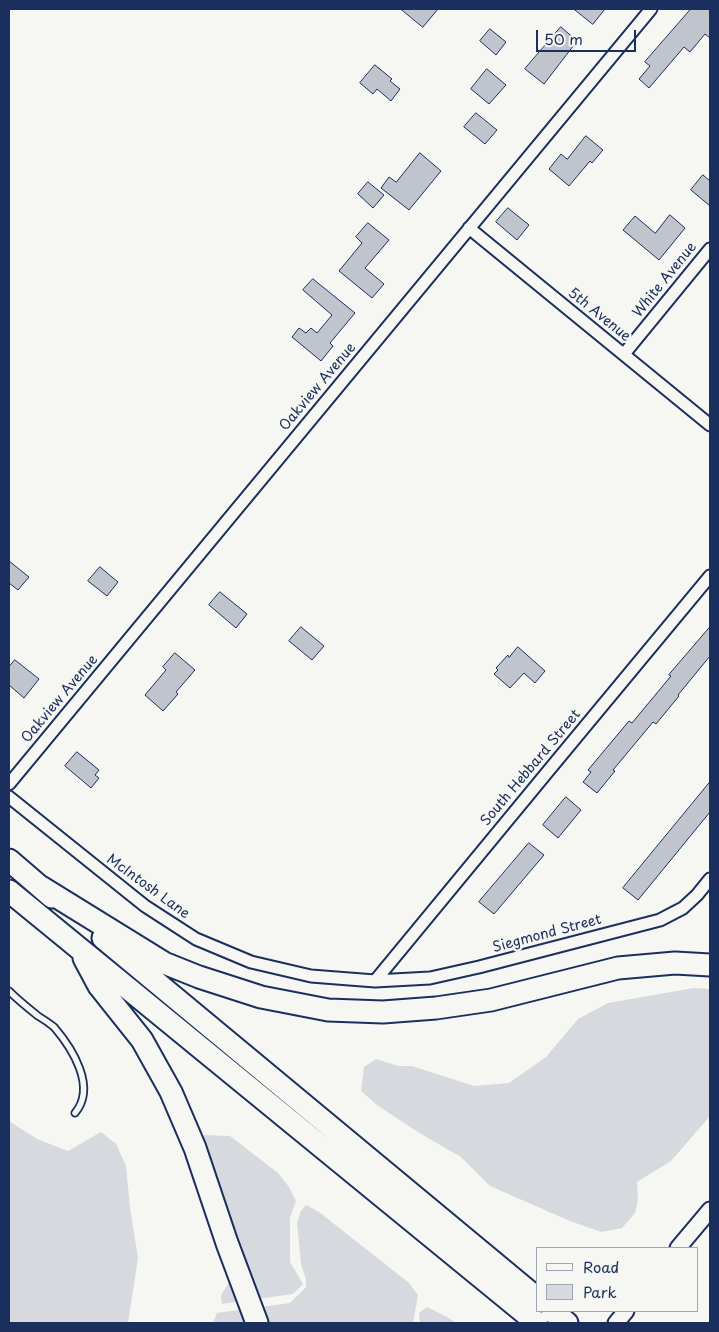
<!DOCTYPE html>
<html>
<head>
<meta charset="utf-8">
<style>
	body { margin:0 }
	#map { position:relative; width:719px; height:1332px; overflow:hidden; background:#f6f6f2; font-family:"Playpen Sans",sans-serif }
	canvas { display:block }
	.frame { position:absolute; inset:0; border:10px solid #1b2f5e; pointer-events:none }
	.legend { position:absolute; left:536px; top:1247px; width:162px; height:65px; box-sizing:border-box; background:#f6f6f2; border:1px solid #9ea6b7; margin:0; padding:6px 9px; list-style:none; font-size:15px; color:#1b2f5e }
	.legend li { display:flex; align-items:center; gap:10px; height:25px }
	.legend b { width:25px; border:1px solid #9ea6b7 }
	.scale { position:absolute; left:536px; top:30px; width:100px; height:22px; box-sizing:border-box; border:2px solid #1b2f5e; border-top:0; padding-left:6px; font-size:15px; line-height:18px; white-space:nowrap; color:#1b2f5e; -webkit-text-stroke:4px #f6f6f2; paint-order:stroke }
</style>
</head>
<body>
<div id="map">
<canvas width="719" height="1332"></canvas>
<div class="frame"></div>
<ul class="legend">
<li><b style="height:6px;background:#f6f6f2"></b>Road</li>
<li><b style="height:14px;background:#d6d9dd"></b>Park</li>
</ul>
<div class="scale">50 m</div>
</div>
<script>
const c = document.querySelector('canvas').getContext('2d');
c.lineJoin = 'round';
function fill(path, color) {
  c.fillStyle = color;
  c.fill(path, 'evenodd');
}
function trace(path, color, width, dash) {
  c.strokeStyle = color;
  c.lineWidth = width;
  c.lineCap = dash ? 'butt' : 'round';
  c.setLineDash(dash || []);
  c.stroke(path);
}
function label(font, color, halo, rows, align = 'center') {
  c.font = font + ' "Playpen Sans",sans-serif';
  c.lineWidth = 5;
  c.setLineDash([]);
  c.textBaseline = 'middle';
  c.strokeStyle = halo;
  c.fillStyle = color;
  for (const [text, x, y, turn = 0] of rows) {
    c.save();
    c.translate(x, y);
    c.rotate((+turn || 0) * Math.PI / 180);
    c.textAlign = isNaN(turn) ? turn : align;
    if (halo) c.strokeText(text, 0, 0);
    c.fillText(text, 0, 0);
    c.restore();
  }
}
const green = new Path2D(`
	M694,988L710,989V1116L671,1161L637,1182L638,1200L635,1213L622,1228L601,1232L570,1221L490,1186L461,1157L421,1134L377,1105L361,1091L364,1067L376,1059L398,1066H412L474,1086L509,1083L546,1057L578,1019L608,1003Z
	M9,1121L37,1139L68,1151L101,1132L116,1144L126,1166L130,1208L138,1258L128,1323H9Z
	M204,1135L230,1136L278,1173L289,1187L296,1201L290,1217V1262L303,1284L293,1294L222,1304L221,1295L240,1266L200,1142Z
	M306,1205L319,1212L409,1283L418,1295L413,1323H213L217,1313L290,1303L306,1287V1279L301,1264L297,1222L301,1211Z
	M427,1307L447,1317L456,1323H420L419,1313Z`);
const building = new Path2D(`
	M401,9H438L423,27Z
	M574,9H605L593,24Z
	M691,9H710V38L705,34L690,52L684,47L649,88L639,79L650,66L645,62Z
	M561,27L576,40L573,44L574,45L544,84L525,69Z
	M490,29L506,42L496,55L480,41Z
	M375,65L392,79L390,81L400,89L391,101L377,89L373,94L360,83Z
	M487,69L506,85L489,104L471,89Z
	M476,113L497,130L485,144L464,127Z
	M586,136L603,150L592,163L590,161L569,186L549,169L561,154L567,159Z
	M420,153L441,171L409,210L381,188L389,177L396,182Z
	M703,175L710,181V206L691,190Z
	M368,182L384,195L373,208L358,194Z
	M508,208L529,225L517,240L496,222Z
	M670,215L685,228L659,260L623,230L635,216L655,233Z
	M368,223L389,240L365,268L384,284L372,298L339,271L362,243L356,237Z
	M313,279L355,313L330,343L333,346L321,361L292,337L299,328L306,333L311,328L317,333L332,315L303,290Z
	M9,561L29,577L18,590L9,583Z
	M100,567L118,582L107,596L88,581Z
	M220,592L247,614L236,628L209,605Z
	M301,627L324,646L312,660L289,641Z
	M710,627V656L678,695L679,696L656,724L653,722L613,770L615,771L597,793L583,782L591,772L588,770L629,721L632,723L671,676L669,675Z
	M518,647L545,671L535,683L524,673L510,688L494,674L498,670L496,668L508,655L509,657Z
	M175,653L195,670L176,692L178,694L163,711L145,695L166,670L163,667Z
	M15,660L39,679L24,698L9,685V667Z
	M77,752L99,770L95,775L99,778L91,788L65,766Z
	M710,782V812L638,900L623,888Z
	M566,797L581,810L558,838L543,825Z
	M529,843L544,855L494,914L479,902Z`);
const service = new Path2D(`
	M9,991C18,1000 28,1008 38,1016C43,1019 49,1023 54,1027C72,1048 97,1087 75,1113`);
const minor = new Path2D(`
	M469,228L710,425
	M624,354L710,249
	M9,784L651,9
	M9,797L145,906L196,939L251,962L311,976L375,981L430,978L479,967L660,920L683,908L697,895L710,879
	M375,981L554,764L710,576`);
const tertiary = new Path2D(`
	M678,1248L710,1210
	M616,1323L626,1311`);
const motorway = new Path2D(`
	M9,860L52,897
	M41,887L164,963L199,977L261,997L328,1010L383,1012L436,1008L491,1000L618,968L675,963L710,965
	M9,891L537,1323
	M103,938L538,1299
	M84,958L99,986L142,1040L171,1092L195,1148L227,1243L257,1323
	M552,1311L567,1323`);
const streetNames = [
	["White Avenue",665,280,-51],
	["5th Avenue",599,315,39],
	["Oakview Avenue",318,387,-50],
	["Oakview Avenue",60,699,-50],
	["South Hebbard Street",531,768,-50],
	["McIntosh Lane",148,887,36],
	["Siegmond Street",547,934,-15]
];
fill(green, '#d6d9dd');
fill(building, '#c0c4cd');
trace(building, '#1b2f5e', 1);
trace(service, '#1b2f5e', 9);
trace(minor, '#1b2f5e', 15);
trace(tertiary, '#1b2f5e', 19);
trace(motorway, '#1b2f5e', 25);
trace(service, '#f6f6f2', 5.5);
trace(minor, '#f6f6f2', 11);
trace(tertiary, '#f6f6f2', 15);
trace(motorway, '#f6f6f2', 21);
label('14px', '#1b2f5e', '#f6f6f2', streetNames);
</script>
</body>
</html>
